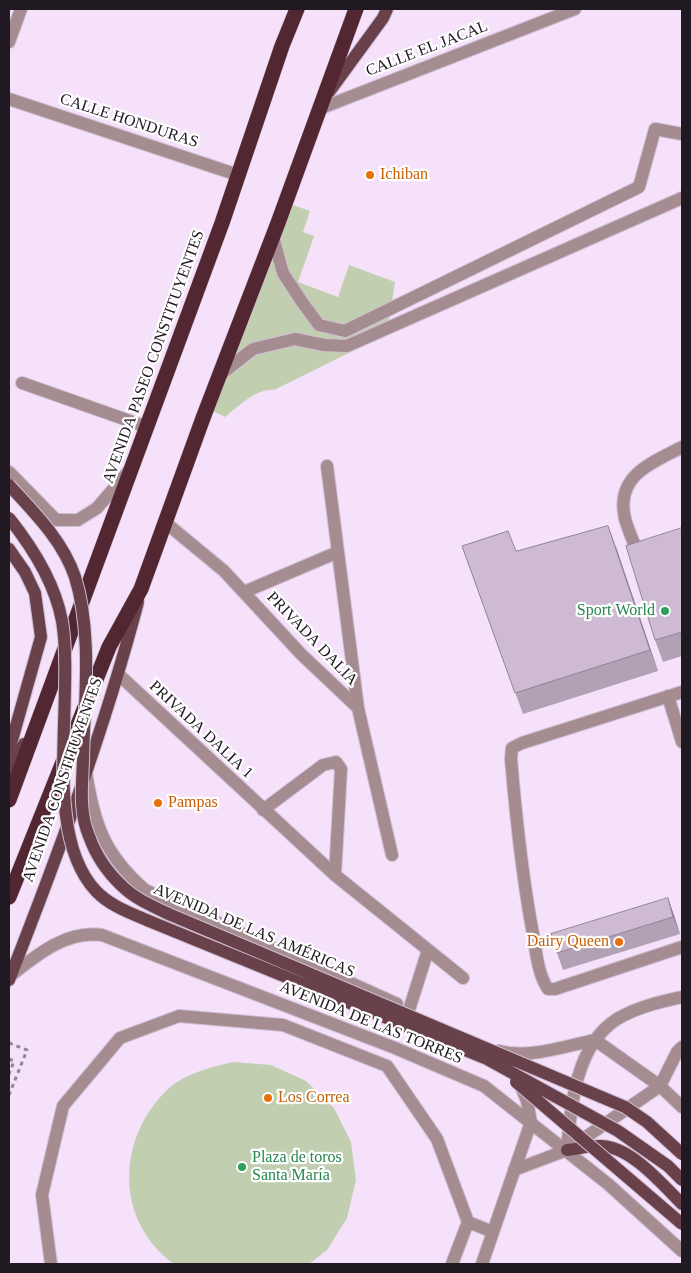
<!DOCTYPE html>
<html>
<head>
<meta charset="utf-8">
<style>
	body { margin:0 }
	#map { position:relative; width:691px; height:1273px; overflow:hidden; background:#f5e1fa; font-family:Georgia,serif }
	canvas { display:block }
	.frame { position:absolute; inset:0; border:10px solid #201922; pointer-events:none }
</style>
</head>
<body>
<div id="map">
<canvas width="691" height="1273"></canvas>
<div class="frame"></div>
</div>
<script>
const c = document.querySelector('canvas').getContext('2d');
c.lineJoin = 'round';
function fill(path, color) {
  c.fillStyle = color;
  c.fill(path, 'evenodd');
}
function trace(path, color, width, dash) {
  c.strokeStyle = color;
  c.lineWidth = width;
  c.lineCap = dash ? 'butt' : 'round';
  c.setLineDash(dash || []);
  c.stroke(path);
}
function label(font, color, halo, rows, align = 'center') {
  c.font = font + ' Georgia,serif';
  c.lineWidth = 4.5;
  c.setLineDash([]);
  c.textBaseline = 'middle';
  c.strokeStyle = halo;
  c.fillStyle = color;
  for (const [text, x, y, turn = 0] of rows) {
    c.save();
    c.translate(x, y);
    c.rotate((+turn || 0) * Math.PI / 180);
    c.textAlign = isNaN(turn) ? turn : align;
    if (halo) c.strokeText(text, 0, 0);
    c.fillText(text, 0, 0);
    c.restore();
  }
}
const green = new Path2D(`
	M290,204L310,211L303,232L314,236L298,282L338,297L349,265L395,282L387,334L274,390C256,388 238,407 225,417L207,408Z
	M233,1062L271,1065L306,1081L334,1108L351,1142L356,1180L347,1218L327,1250L309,1264H174C116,1222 116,1143 164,1093C182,1074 208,1068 233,1062Z`);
const path = new Path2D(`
	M9,1043L27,1050L9,1095
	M9,1059L14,1061L9,1074`);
const minor = new Path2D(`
	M9,42L21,9
	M9,99L238,175
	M319,109L575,9
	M273,237L283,273L302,302L319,325L345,331L639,187L655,129L682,134
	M220,375L253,349L295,339L324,345L347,346L682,198
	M22,383L147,427
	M327,466L358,708L392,855
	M9,472L56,520H78L97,508L128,472
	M166,523L224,571L301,654L358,708
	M644,547L636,550C633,538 625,525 624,513C618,474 654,462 682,447
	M244,592L338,552
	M118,674L335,875L463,978
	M682,692L522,743L512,748L511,759C516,818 522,876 533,934C536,951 538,975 548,989H555L682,947
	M668,696L682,742
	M86,772C94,824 104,854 145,890L397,1004
	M263,810L323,765L336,762L341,769L335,875
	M10,976C37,955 66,930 102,935L395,1048L484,1086L608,1184L682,1251
	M409,1010L428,950
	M499,1051C530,1059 565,1046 595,1040L660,1086L682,1107
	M567,1150C571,1106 575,1046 617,1019C637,1007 660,1002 682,997
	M514,1170L567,1150L660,1086L677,1052L682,1047
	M468,1222L493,1232
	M51,1264L42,1195L63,1106L120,1038L179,1016L283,1025L387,1066L437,1139L468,1222L452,1264
	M482,1264L531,1122L527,1101L520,1084`);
const major = new Path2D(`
	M329,92L383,18L387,9
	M9,549L25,572L35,593L41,637L9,751
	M9,773L24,744
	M9,980C57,858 105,728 138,602
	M567,1150C578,1149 591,1145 602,1146C631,1147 663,1185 682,1204`);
const highway = new Path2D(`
	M9,800L222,223L282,46L297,9
	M9,897L109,647L141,589L203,418L278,223L356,9`);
const majorBridge = new Path2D(`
	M9,485C34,512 63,541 75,577C93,635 84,701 83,761C82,786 79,813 89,836C96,856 107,872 122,886C135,899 154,907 171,915L625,1107L647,1122L682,1154
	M9,518C33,548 55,583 62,621C75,698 41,833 96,891C110,906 131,913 149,921L487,1059L618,1131L668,1166L682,1180
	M516,1082L682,1224`);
const wall = new Path2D(`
	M682,528V656L663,662L655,640Z
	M462,546L516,551L616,547L658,671L523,714Z
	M668,898L680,934L563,970L557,953Z`);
const shadedWall = new Path2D(`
	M608,526L616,547L658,671L650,650Z
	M668,898L674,915L680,934L673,917Z`);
const building = new Path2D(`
	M608,526L650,650L515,693L462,546L508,531L516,551Z
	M682,528V632L655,640L626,546Z
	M668,898L673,917L557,953L551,934Z`);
const markers = [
	[370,175,5,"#e8710a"],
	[665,611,5,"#2e9e5b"],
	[158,803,5,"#e8710a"],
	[619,942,5,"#e8710a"],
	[268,1098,5,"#e8710a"],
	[242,1167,5,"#2e9e5b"]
];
const streetNames = [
	["CALLE EL JACAL",427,49,-21],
	["CALLE HONDURAS",129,121,18],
	["AVENIDA PASEO CONSTITUYENTES",154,357,-70],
	["PRIVADA DALIA",312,639,46],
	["PRIVADA DALIA 1",201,730,43],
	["AVENIDA CONSTITUYENTES",63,780,-71],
	["AVENIDA DE LAS AMÉRICAS",254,931,23],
	["AVENIDA DE LAS TORRES",371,1023,22]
];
const foodNames = [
	["Ichiban",380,175],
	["Pampas",168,803],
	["Dairy Queen",609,942,"right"],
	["Los Correa",278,1098]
];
const leisureNames = [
	["Sport World",655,611],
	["Plaza de toros",252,1158,"left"],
	["Santa María",252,1176,"left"]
];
fill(green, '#c1cfb0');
trace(minor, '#cfbdd3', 14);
trace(major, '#cfbdd3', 14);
trace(highway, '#cfbdd3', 16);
trace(path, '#938597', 3, [4, 4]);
trace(minor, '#a48c91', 12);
trace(major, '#69414a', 12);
trace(highway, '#522732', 15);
trace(majorBridge, '#cfbdd3', 14, []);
trace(majorBridge, '#69414a', 12);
fill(wall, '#b1a1b5');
fill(shadedWall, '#908394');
fill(building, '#cebbd3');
trace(building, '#908394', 1);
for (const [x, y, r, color] of markers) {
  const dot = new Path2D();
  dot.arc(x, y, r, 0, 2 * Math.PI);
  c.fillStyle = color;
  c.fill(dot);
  trace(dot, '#fff', 2);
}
label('16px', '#201922', '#fff', streetNames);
label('16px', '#c56008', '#fff', foodNames, 'left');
label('16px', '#27864d', '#fff', leisureNames, 'right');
</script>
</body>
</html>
